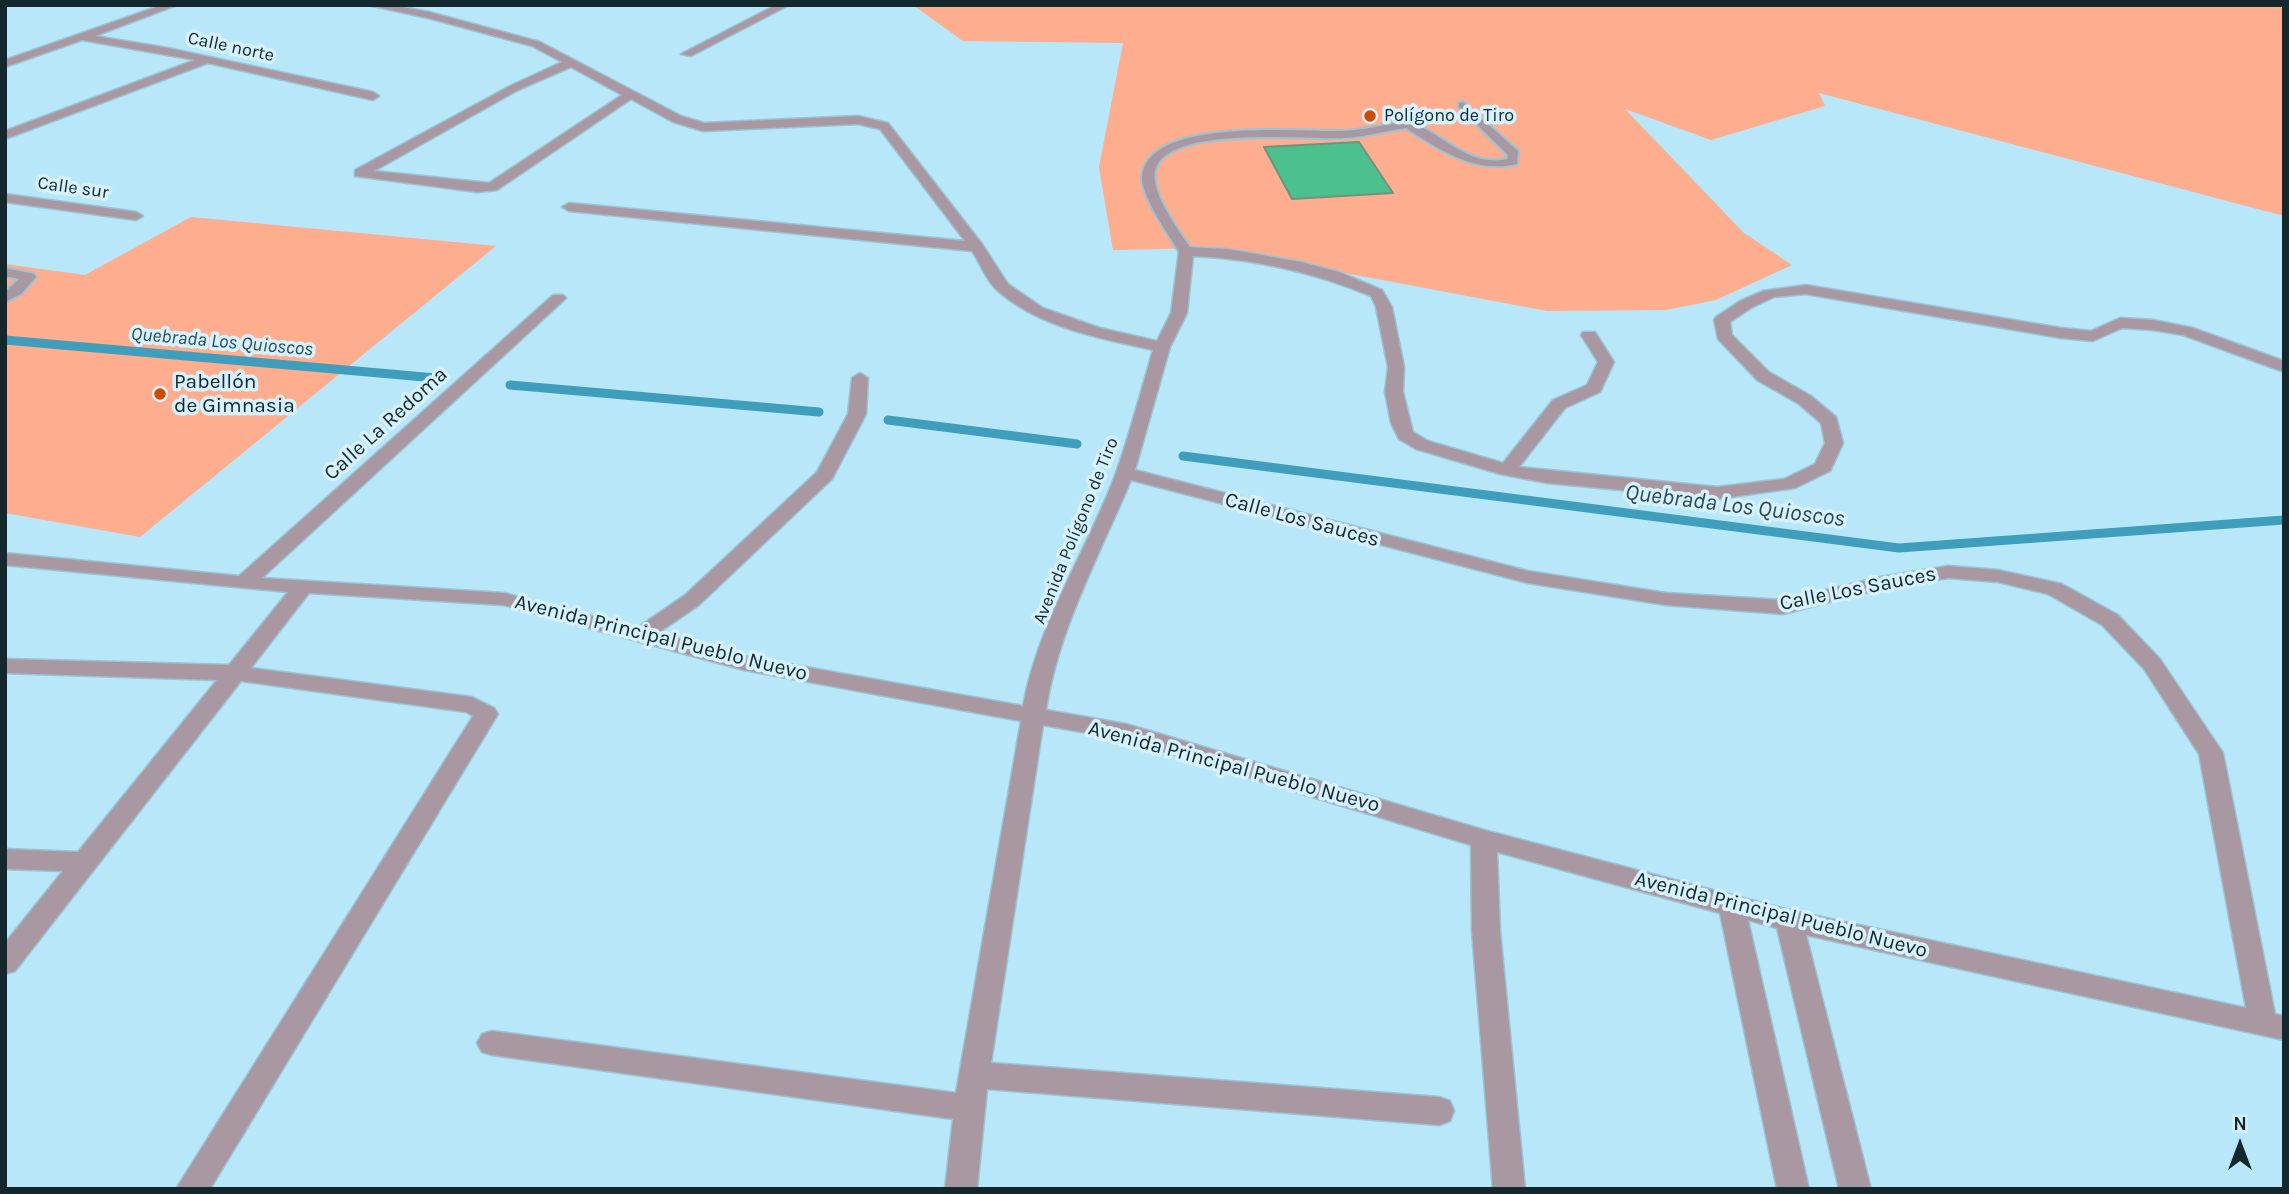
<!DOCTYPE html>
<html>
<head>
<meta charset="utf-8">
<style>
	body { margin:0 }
	#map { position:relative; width:2289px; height:1194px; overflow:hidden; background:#b7e7f8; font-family:Karla,sans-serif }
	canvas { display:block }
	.frame { position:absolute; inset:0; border:7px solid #14272d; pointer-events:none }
	.north { position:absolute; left:2205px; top:1110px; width:70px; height:70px; -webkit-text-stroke:5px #d5f1fb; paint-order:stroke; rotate:0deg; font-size:19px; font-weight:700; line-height:28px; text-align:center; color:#14272d }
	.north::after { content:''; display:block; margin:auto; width:24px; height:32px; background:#14272d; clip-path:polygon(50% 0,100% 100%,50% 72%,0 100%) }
</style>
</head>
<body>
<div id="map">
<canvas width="2289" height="1194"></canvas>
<div class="frame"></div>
<div class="north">N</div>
</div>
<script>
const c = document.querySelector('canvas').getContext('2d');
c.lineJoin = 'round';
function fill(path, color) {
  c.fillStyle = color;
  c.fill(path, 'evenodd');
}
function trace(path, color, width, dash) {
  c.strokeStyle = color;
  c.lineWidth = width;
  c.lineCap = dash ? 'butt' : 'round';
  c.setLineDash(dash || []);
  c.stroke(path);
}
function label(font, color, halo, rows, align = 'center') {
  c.font = font + ' Karla,sans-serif';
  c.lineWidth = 7;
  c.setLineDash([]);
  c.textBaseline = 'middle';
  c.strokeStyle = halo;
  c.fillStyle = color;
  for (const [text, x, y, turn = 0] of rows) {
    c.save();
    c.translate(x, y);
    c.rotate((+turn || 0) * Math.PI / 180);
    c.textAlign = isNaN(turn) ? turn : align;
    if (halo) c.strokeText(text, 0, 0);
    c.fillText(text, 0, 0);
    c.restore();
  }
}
const green = new Path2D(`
	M913,5H2284V216L1819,93L1825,106L1711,140L1625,109L1744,233L1792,265L1716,300L1666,310L1547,311L1212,248L1113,250L1099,167L1123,43L963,41Z
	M191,217L496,246L140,537L5,513V264L85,275Z`);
const stream = new Path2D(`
	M5,340L436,378
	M510,385L819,412
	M888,420L1077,444
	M1183,456L1899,548L2284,520`);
const building = new Path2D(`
	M1359,142L1393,193L1292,199L1264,147Z`);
const lane = new Path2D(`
	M1463,102L1518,151L1517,164C1475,174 1440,150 1406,128C1385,131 1364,137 1343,138C1311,141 1146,121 1155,181C1157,201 1181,235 1193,251L1186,255L1181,254C1171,240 1142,196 1142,179C1143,116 1300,132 1340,131C1362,131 1386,124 1408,121C1441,132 1468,168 1507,159L1508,155L1459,107V103Z
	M5,268L34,274L36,277L21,294L5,302V292L19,279L5,276Z`);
const street = new Path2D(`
	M162,5H177L95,36L168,48L373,92L379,96L373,100L208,63L5,139V131L195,60L82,40L5,67V60Z
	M368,5H392L429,12L540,42L681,116L704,123L858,116L888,123L982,244L1008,284L1043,308L1100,328L1157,341L1171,313L1179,251L1186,247L1228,249L1301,262L1339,272L1382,290L1392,307L1404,367L1403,392L1413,432L1428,441L1503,463L1553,400L1587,385L1598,362L1581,335L1583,332H1595L1614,362L1600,392L1565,408L1519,467L1717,487L1784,479L1815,464L1825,443L1821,423L1799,404L1757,380L1718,339L1714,320L1716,317L1740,301L1763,291L1806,285L2061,328L2091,331L2120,318L2153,320L2193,328L2284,361V372L2183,335L2153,330L2122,328L2093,341L2061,338L1806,294L1774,297L1751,308L1730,322L1732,335L1769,372L1811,396L1836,417L1843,443L1830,471L1795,488L1717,499L1547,483L1500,474L1416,449L1399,439L1391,423L1385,392L1388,367L1376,307L1371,296C1313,272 1255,259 1193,256L1187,313L1170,347L1135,470L1528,571L1666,593L1783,600L1881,577L1948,566L1998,570L2062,584L2118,615L2160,659L2223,753L2275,1014L2284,1016V1040L1806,935L1871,1189H1839L1777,928L1748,920L1809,1189H1777L1720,913L1497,852L1500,931L1525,1189H1493L1472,931L1471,845L1125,740L1043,725L991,1063L1439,1097L1450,1101L1454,1111L1450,1121L1439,1125L987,1089L977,1189H945L953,1119L492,1055L482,1052L477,1043L482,1034L492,1031L956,1093L1021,721L744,670L504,605L309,593L251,668L472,697L494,708L498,714L210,1189H176L473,716L466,712L241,681L15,971L5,974V943L63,871L5,869V849L78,852L217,680L5,673V659L229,665L288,592L5,565V553L239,576L553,295H563L566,298L563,301L262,578L504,593L637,628L685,595L817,472L848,414L852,378L860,373L868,378L866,414L832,479L699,605L658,633L744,656L1023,706C1038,623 1087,551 1116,473C1130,433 1141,391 1153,350C1100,338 1041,328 998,291C987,282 980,263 972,251L569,211L562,207L569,203L965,241L880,129L858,124L703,131L673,122L631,99L497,190L477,192L355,176V170L510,86L562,62L532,46L428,18ZM571,67L622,95L489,183L374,171L518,90ZM1131,480L1528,583L1666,605L1783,614L1881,589L1948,578L1998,582L2048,594L2102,625L2144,669L2199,754L2246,1008L1789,910L1484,830L1126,724L1046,710C1058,630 1100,554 1131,480Z
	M776,5H789L691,56L681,54Z
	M5,194L136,212L143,216L136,220L5,202Z`);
const markers = [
	[1370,116,7,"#d04b00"],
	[160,394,7,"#d04b00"]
];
const farStreetnames = [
	["Calle norte",231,47,12],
	["Calle sur",73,188,8],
	["Avenida Polígono de Tiro",1076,531,-68]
];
const farPoinames = [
	["Polígono de Tiro",1384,116]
];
const farWaternames = [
	["Quebrada Los Quioscos",222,342,5]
];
const poiNames = [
	["Pabellón",174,382],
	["de Gimnasia",174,406]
];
const streetNames = [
	["Calle La Redoma",386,424,-42],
	["Calle Los Sauces",1302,520,15],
	["Calle Los Sauces",1858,589,-11],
	["Avenida Principal Pueblo Nuevo",661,638,14],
	["Avenida Principal Pueblo Nuevo",1234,767,15],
	["Avenida Principal Pueblo Nuevo",1781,915,14]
];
const waterNames = [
	["Quebrada Los Quioscos",1735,506,7]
];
fill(green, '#fead8e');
trace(stream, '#3f9ebb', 9);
fill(building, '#4cc08d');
trace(building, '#6d947f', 2);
trace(lane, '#9ac4d3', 4);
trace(street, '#9ac4d3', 3);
fill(lane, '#a998a2');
fill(street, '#a998a2');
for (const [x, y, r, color] of markers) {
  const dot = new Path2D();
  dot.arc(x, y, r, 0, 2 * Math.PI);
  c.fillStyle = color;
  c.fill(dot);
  trace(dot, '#d5f1fb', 2.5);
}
label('18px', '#14272d', '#d5f1fb', farStreetnames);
label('18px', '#14272d', '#d5f1fb', farPoinames, 'left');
label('italic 19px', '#2d4a54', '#d5f1fb', farWaternames);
label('21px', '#14272d', '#d5f1fb', poiNames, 'left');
label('21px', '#14272d', '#d5f1fb', streetNames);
label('italic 23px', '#2d4a54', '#d5f1fb', waterNames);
</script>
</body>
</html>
